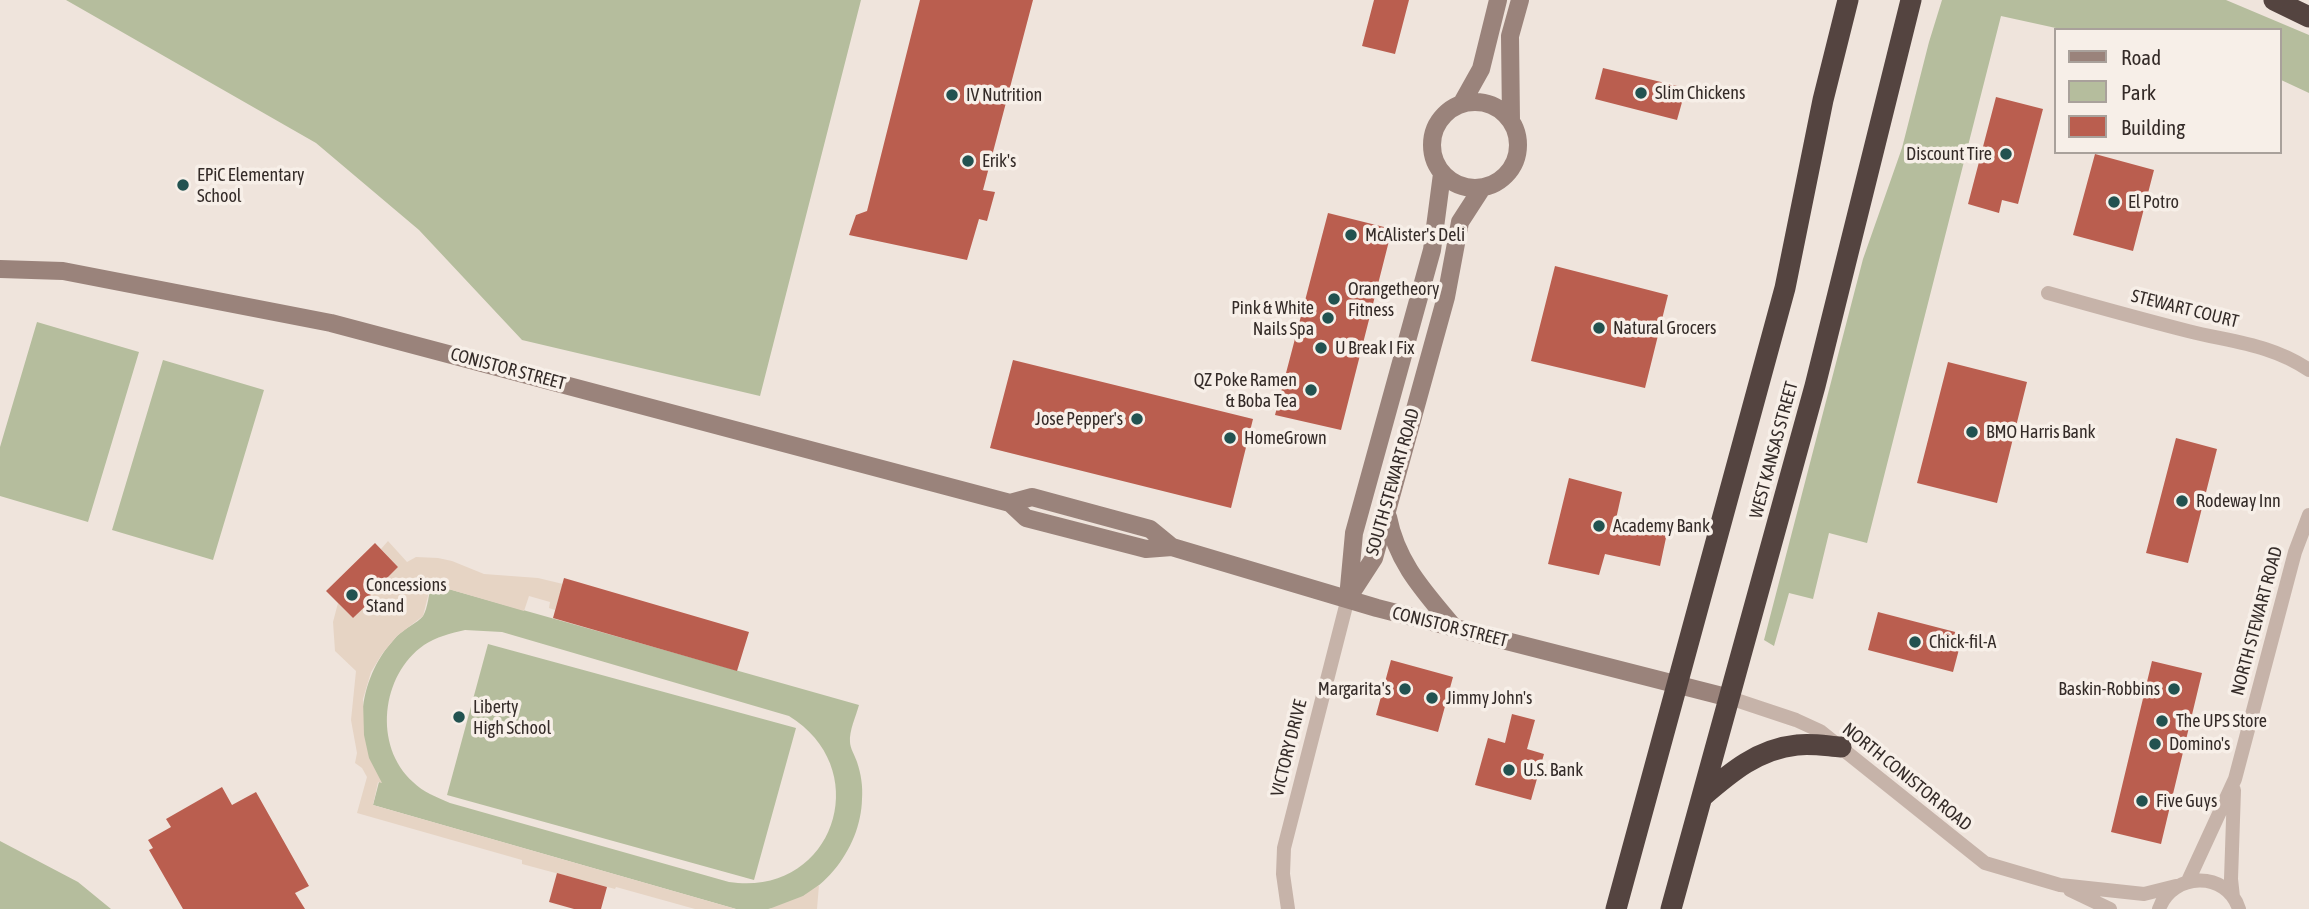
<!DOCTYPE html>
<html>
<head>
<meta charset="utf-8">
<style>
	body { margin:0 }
	#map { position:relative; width:2309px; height:909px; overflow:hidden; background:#efe4dc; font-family:"Asap Condensed",sans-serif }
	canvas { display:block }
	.legend { position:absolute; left:2054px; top:28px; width:228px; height:126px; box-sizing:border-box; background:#f7efe8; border:2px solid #a9a19b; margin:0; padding:9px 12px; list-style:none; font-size:21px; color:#342b28 }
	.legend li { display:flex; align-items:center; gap:14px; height:35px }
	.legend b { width:35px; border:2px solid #a9a19b }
</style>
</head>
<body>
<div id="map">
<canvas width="2309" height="909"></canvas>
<ul class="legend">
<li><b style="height:9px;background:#9a837b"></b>Road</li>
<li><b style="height:19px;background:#b5bd9d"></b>Park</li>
<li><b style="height:19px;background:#ba5e4f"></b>Building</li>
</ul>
</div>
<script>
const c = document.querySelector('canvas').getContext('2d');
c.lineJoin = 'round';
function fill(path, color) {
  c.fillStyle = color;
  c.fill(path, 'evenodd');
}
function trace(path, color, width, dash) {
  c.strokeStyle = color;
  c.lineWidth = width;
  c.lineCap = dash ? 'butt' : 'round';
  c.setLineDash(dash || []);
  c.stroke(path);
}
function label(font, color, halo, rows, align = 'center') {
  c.font = font + ' "Asap Condensed",sans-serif';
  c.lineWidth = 7;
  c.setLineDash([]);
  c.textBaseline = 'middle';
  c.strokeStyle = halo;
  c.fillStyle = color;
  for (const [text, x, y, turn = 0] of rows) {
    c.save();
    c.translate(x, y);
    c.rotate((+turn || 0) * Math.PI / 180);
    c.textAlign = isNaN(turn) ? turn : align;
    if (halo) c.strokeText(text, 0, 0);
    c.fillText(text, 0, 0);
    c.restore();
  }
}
const green = new Path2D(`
	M66,0H861L760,396L522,340L419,230L316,143Z
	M1942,0H2226L2309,35V93L2279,79V30H2065L2001,16L1867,543L1829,533L1813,599L1789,593L1774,646L1764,640L1863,259L1902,148L1929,42Z
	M37,322L139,352L88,522L0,496V447Z
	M163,360L264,390L213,560L112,530Z
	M431,584L859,705C856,716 849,731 850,742C850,748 855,756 857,762C861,774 863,786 862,799C861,850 819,902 768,909C758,909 746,909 736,909L373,805L379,782H381C349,737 360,674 397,636C404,628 418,623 423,616C428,608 429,593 431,584ZM465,630L502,632L789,716C877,770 833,898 729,882L450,803C436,797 423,792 413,782C373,746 381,675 424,645C436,637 451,633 465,630Z
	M488,644L796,728L754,880L447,795Z
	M0,841L78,882L111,909H0Z`);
const plaza = new Path2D(`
	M388,541L407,562L416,557L438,558L452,561L484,574L538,578L563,584L555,610L549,608L550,602L529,596L524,611L431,584L423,616L397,636L382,654L371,672L363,699L364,735L369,758L382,783L378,782L373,805L736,909H695L616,887L615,889L522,864V860L357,813L367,777L362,768L355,763L357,753L351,720L356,671L335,651L333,622L338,603L353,618L373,598L370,595L398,567L381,549Z
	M819,885L817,909H762H769L803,896Z`);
const building = new Path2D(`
	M920,0H1033L983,190L995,192L987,221L979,219L967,260L849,235L856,215L867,211Z
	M1374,0H1409L1395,54L1362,46Z
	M1603,68L1686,88L1677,120L1595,99Z
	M1996,97L2043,109L2018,204L2002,200L1999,213L1968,204Z
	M2095,154L2154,170L2133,251L2073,235Z
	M1328,213L1392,229L1341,430L1275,415Z
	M1555,266L1668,295L1645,388L1531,361Z
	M1013,360L1253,419L1231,508L990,448Z
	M1948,362L2027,382L1997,503L1917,483Z
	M2176,438L2217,449L2188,563L2146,553Z
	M1569,478L1622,492L1616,519L1667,533L1660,566L1605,554L1599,575L1548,564Z
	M375,543L398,567L370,595L374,598L353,618L326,591Z
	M564,578L749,632L737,671L553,618Z
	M1878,612L1963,634L1953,672L1868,650Z
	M1391,660L1453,677L1438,732L1376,715Z
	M2152,661L2202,673L2161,844L2111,832Z
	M1512,714L1535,720L1527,749L1544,754L1531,800L1475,785L1488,738L1505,743Z
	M222,787L232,805L256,792L309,886L295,893L305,909H183L149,850L153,848L148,840L171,827L166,819Z
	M557,873L607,887L601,909H574L549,902Z`);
const street = new Path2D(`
	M2048,293C2094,306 2141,319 2188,331C2231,342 2271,344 2309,370
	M1730,698L1796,720L1820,731L1985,863L2060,885L2144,894L2176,886
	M2188,881L2235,779L2295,552L2309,515
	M2070,890L2110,909
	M2233,897L2231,879L2234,790
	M1288,909L1283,874L1284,848L1348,598
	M2159,909C2172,872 2227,870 2239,909`);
const secondary = new Path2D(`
	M1432 145a43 43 0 1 1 86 0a43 43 0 1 1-86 0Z
	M1462,103L1481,69L1498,0
	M1511,121L1510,36L1520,0
	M0,269L63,271L331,323L1010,503L1026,518L1146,549L1172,547L1377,608L1730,698
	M1010,503L1032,497L1150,529L1172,547
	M1388,517C1397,563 1424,591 1453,626
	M1350,595L1374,558L1446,297L1460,222L1482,188
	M1348,598L1354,533L1432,250L1442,174`);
const highway = new Path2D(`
	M2274,0L2309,17
	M1702,797C1731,772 1758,749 1797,745C1811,743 1827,746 1841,747
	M1616,909L1785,288L1823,100L1848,0
	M1671,909L1815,386L1911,0`);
const markers = [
	[1641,93,7,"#225250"],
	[952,95,7,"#225250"],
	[2006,154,7,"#225250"],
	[968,161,7,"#225250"],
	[183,185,7,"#225250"],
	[2114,202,7,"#225250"],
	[1351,235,7,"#225250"],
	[1334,299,7,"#225250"],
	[1328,318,7,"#225250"],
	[1599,328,7,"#225250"],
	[1321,348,7,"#225250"],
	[1311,390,7,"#225250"],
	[1137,419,7,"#225250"],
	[1972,432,7,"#225250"],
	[1230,438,7,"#225250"],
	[2182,501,7,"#225250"],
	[1599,526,7,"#225250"],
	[352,595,7,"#225250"],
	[1915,642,7,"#225250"],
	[1405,689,7,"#225250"],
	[2174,689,7,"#225250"],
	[1432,698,7,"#225250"],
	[459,717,7,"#225250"],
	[2162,721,7,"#225250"],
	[2155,744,7,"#225250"],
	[1509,770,7,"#225250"],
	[2142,801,7,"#225250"]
];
const poiNames = [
	["Slim Chickens",1655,93],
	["IV Nutrition",966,95],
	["Discount Tire",1992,154,"right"],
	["Erik's",982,161],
	["EPiC Elementary",197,175],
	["School",197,196],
	["El Potro",2128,202],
	["McAlister's Deli",1365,235],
	["Orangetheory",1348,289],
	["Fitness",1348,310],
	["Pink & White",1314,308,"right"],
	["Nails Spa",1314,329,"right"],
	["Natural Grocers",1613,328],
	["U Break I Fix",1335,348],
	["QZ Poke Ramen",1297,380,"right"],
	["& Boba Tea",1297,401,"right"],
	["Jose Pepper's",1123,419,"right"],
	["BMO Harris Bank",1986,432],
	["HomeGrown",1244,438],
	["Rodeway Inn",2196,501],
	["Academy Bank",1613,526],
	["Concessions",366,585],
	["Stand",366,606],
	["Chick-fil-A",1929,642],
	["Margarita's",1391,689,"right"],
	["Baskin-Robbins",2160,689,"right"],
	["Jimmy John's",1446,698],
	["Liberty",473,707],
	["High School",473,728],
	["The UPS Store",2176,721],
	["Domino's",2169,744],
	["U.S. Bank",1523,770],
	["Five Guys",2156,801]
];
const streetNames = [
	["STEWART COURT",2185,309,14],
	["CONISTOR STREET",508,369,15],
	["WEST KANSAS STREET",1774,450,-75],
	["SOUTH STEWART ROAD",1393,482,-74],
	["NORTH STEWART ROAD",2257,621,-75],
	["CONISTOR STREET",1450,627,14],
	["VICTORY DRIVE",1289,748,-76],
	["NORTH CONISTOR ROAD",1907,777,39]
];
fill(green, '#b5bd9d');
fill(plaza, '#e6d4c4');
fill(building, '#ba5e4f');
trace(street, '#c6b3a9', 14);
trace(secondary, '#9a837b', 18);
trace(highway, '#544440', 21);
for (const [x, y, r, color] of markers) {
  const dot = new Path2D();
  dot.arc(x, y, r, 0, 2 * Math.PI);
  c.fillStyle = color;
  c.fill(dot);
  trace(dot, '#f7efe8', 2.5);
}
label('18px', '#342b28', '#f7efe8', poiNames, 'left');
label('18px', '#342b28', '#f7efe8', streetNames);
</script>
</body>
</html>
